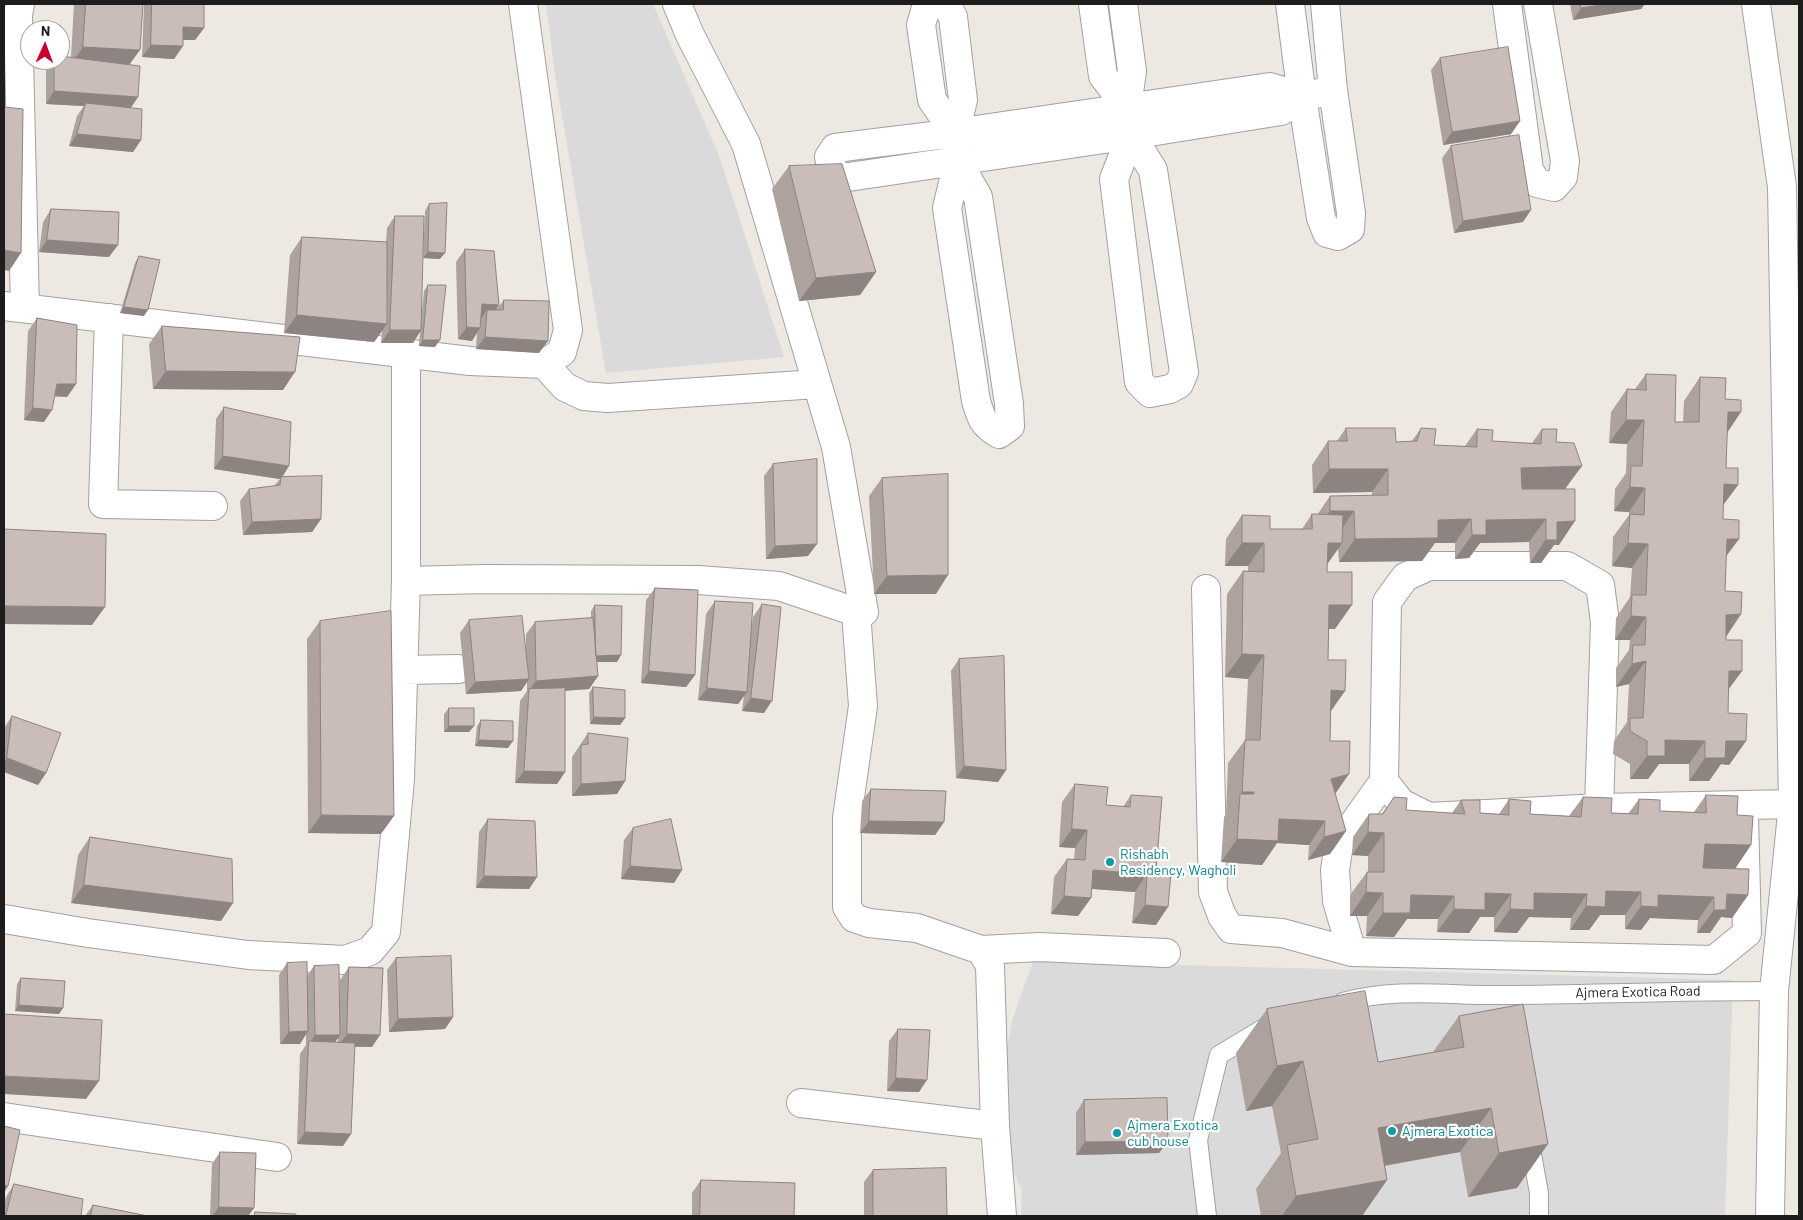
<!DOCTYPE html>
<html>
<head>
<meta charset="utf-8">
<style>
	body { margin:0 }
	#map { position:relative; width:1803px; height:1220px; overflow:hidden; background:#eee8e2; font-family:Barlow,sans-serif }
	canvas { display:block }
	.frame { position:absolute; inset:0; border:5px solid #1d1d1d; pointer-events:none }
	.north { position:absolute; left:20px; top:20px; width:50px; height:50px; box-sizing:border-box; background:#fff; border:1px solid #a5a5a5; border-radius:50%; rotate:2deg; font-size:14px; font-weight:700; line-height:20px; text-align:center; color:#1d1d1d }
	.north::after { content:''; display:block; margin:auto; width:18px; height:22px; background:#ca002e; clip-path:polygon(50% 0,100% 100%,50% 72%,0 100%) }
</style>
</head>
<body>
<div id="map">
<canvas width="1803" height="1220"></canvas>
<div class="frame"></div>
<div class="north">N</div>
</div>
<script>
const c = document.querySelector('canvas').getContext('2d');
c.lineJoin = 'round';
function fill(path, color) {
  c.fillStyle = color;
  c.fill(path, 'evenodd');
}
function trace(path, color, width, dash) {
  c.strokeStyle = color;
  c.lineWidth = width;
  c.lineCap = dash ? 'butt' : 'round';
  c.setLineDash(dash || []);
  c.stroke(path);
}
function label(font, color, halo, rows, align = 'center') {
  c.font = font + ' Barlow,sans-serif';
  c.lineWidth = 4.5;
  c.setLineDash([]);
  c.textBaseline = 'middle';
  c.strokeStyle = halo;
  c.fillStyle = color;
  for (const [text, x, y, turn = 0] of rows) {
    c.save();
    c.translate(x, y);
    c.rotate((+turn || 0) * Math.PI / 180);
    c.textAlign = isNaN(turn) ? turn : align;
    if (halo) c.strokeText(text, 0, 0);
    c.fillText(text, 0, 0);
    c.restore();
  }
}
const residential = new Path2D(`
	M546,4H653L720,158L784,357L606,373L555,75Z
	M1033,961L1733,980L1725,1216H1021L1022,1191L1011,1165L1006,1055L1012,1021Z`);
const service = new Path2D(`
	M1343,1002C1397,987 1451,996 1505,995C1595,994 1685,991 1774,991
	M1530,1143L1539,1193V1216
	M1207,1216L1198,1140L1219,1055L1264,1028`);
const minor = new Path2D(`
	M20,4L18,15L25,308
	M927,4L921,25L932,100L955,133
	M946,4L953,17L963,100L955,133L958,162L947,208L976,401C981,418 983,425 999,434L1010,426L1009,404L978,197L958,162
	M1093,4L1103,76L1127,107
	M1123,4L1132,71L1127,107L1131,135L1153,170L1184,372L1179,384L1170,389L1150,393L1139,382L1114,179L1131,135
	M1290,4L1302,97L1321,218L1327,233L1338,236L1350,229L1351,213L1333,90L1325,4
	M1507,4L1529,170L1537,183L1554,187L1563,177L1565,161L1538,4
	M1756,4L1782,187L1793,804L1774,991L1770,1216
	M1302,97L1270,87L955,133L835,148L829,157L831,168L842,178L1131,135L1281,111L1302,97L1333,90
	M4,306L470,361L544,364L562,352L568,330L523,4
	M109,318L103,504L213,506
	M544,364L565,387L584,396L608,398L817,384
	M406,581L484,579L698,580L779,586L856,612H864L836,447L746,144L690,35L677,4
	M1206,589L1213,892L1222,916L1231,929L1282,933L1352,952
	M856,612L863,706L847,818V907L854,918L869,923L917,928L981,950L990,966L995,1126L1002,1216
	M403,670L458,669
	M1384,781L1339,844L1335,870L1337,901L1352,952L1714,960L1747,933L1744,816
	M1599,808L1605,622L1600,585L1567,566H1429L1405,577L1387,602L1384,781L1401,803L1429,817L1599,808L1793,804
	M4,919L88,933L248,955L345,960L370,951L386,932L400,779L406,581V353
	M981,950L1040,947L1166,953
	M801,1103L995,1126
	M4,1117L277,1157`);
const wall = new Path2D(`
	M74,4H143L129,64L138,97L131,108L141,140L133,152L69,146L77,116L84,106L46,104V67L51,60H60L71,57Z
	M144,4H204V28L195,40H183V46L174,59L142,57Z
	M1570,4H1645L1641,9L1573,20Z
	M1440,58L1520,121L1511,134L1443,145L1431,70Z
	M1451,146L1523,222L1454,233L1442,158Z
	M789,166L876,272L860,295L799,301L772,189Z
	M429,204L440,259L423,258L425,211Z
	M51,209L109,257L39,252L43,222Z
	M395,216L422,311L424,291L428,285L435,347L419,346L420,332L413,343H381L382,331L374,342L284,333L290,255L302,237L386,242L387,228Z
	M465,249L499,305L496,310L504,300L539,353L476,349L477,332L472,341L458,339L456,262Z
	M139,256L144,316L120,313L135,263Z
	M37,318L76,384L67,397L55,396L44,422L24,420L28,331Z
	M162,326L283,390L153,389L149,344Z
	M1646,374L1675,422H1683L1684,401L1700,377L1725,399L1727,432L1726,468L1738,485L1723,505V519L1726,557L1725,591L1741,614L1726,637V640L1742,671L1728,690V713L1746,741L1729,765L1721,764L1709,781H1689V764H1659L1648,779H1630V764L1613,754L1614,741L1627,722L1629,684L1616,687V668L1629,650L1630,640H1615L1616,618L1630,597L1632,568L1612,566L1613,537L1629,515V512L1614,511L1615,489L1626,473L1627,444L1609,443L1611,412L1627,389H1635Z
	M224,407L282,477L321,519L312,532L243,535L240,501L249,489L274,486L280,479L214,469L216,419Z
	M1346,428L1396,442L1412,441L1421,428L1434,445L1465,446L1477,429L1492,441L1532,443L1542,429L1556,442L1566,489L1559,545H1554L1541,563H1530L1529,542L1480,543L1469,558L1455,559V543H1435L1422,561L1339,562L1338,549L1327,564V572L1335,629H1329L1328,660L1331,711L1330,741L1335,794L1346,831L1330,854L1308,860L1309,845L1277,843L1262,865L1221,862L1224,817L1226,814L1228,763L1245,740L1248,679L1225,677L1227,594L1243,571H1248V566H1225L1226,539L1242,515L1270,529H1302L1312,514L1317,515L1330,496L1372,495V492L1313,493L1312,465L1328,441H1337Z
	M773,464L808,556L766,559L764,476Z
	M882,478L936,594H874L869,496Z
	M655,588L695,675L686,687L641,683L646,600Z
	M715,601L750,639L753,617L762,604L764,713L742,711L744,696L738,704L698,700L706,614Z
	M595,605L621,655L617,662H597L598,676L589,689L565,691V772L557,784L515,783L520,701L527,691V682L521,691L466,694L460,633L469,620L526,651V634L535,622L591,618V611Z
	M320,621L381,834L308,833L307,639Z
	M959,659L1006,770L998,782L956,778L951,671Z
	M593,687L625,718L620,725L590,724L589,693Z
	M449,708L474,726L469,732H444V714Z
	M12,716L46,773L38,785L4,772V728Z
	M481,720L508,748L475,746L477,726Z
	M588,733L625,781L617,794L572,796V757Z
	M1075,784L1106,805L1123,807L1131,795L1156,871V925L1132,923L1135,892L1092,889L1091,898L1078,916L1051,914L1054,877L1067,859H1074L1075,848L1059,847L1062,802Z
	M871,789L944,822L935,835L860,833L862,801Z
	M1706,795L1737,815L1735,869L1748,895L1732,918L1721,917L1710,933H1697L1698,920L1650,918L1641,930L1625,929V915H1600L1589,930H1570L1571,918L1529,917L1517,933L1494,932V917H1480L1469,933L1437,932L1438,919H1407L1394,937L1366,936L1367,916H1350V895L1367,872H1368V856L1352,855L1353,837L1369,814H1382L1394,797L1406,810L1452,813L1461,800L1480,813L1499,814L1509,799L1530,814L1569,816L1583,797L1611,813L1628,814L1639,799L1660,811L1694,812Z
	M488,819L537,877L529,889L476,888L479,832Z
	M633,828L682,870L674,883L621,879L624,840Z
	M90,837L221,921L71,903L78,855Z
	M396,958L453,1017L445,1029L389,1032L387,970Z
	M287,963L307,976L314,966L340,1003V980L349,967L372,1047H355L343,1146L297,1144L300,1054L306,1045V1034L300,1044H280L279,975ZM338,1037V1042H335Z
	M21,978L63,1008L59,1014L15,1011L17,984Z
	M1523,1004L1517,1188L1468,1197L1460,1152L1385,1166L1387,1180L1362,1216H1261L1256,1189L1281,1153L1272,1106L1246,1111L1236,1053L1267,1009L1378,1062L1433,1052L1459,1016Z
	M898,1029L919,1092L887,1091L889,1041Z
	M1084,1100L1168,1141L1159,1153L1076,1155V1113Z
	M220,1152L254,1208L248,1216H210L212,1164Z
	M873,1170L947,1216H864V1182Z
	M701,1180L794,1216H692V1193Z
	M14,1184L81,1216H4V1204L6,1197Z
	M93,1205L148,1216H85Z`);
const shadedWall = new Path2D(`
	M1606,4H1645L1641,9L1573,20L1581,8Z
	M183,27L204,28L195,40H175Z
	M151,45L183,46L174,59L142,57Z
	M83,47L140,50L127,68L70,65Z
	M54,91L138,97L129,110L86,103L84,106L46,104Z
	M1520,121L1511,134L1443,145L1452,132Z
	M77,134L141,140L133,152L69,146Z
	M1531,210L1523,222L1454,233L1463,221Z
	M47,240L118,245L109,257L39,252Z
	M4,250L21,253L9,271L4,270Z
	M428,252L445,253L440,259L423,258Z
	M876,272L860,295L799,301L816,278Z
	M482,304L499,305L490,318L487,310L482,317L473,316Z
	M124,307L148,310L144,316L120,313Z
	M297,315L387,324L374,342L284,333Z
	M467,327L480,328L472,341L458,339Z
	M390,330H421L413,343H381Z
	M485,337L548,341L539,353L476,349Z
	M423,340H440L435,347L419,346Z
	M166,371L295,372L283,390L153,389Z
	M57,384H76L67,397L48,396Z
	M33,408L52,410L44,422L24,420Z
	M1728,412H1741L1725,436Z
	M1626,420H1644L1627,444L1609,443Z
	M223,456L289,466L281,479V477L280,479L214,469Z
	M1582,466L1565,489L1505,491L1521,468Z
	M1329,469H1388L1372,492L1313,493Z
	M1724,484L1738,485L1721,508Z
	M1630,487L1645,488L1629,512L1614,511Z
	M1330,511H1354L1338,534H1314Z
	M321,519L312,532L243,535L252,522Z
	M1471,519L1455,543H1435L1422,561L1339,562L1355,539L1438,520Z
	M1546,519L1529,542L1480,543L1469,558L1455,559L1472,535L1486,520Z
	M1575,521L1559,545H1554L1541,563H1530L1557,522Z
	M1727,539H1739L1722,562Z
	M1242,543H1264L1248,566H1225Z
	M1328,543H1342L1326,566Z
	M1628,543L1648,544L1632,568L1612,566Z
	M817,544L808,556L766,559L775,546Z
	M948,575L936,594H874L887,576Z
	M1329,605H1352L1335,629L1312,628Z
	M4,606L105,607L92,625L4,624Z
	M1741,614L1725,638L1726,615Z
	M1631,616L1646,617L1630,640H1615Z
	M1242,654L1264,655L1248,679L1225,677Z
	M621,655L617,662H592L596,656Z
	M1646,661L1629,684L1616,687L1632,664Z
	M649,671L695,675L686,687L641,683Z
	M1729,671H1742L1725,694Z
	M598,676L589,689L528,693V692L536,681Z
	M529,679L521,691L466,694L475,682Z
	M707,688L747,692L738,704L698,700Z
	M1331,690L1345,691L1329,714Z
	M751,698L772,701L764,713L742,711Z
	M594,717L625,718L620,725L590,724Z
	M449,726H474L469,732H444Z
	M479,740L513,741L508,748L475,746Z
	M1665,740L1705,741L1689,764H1659L1648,779H1630L1647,756Z
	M1726,741H1746L1729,765L1721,764L1709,781H1689L1705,758Z
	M7,758L46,773L38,785L4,772V763Z
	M964,766L1006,770L998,782L956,778Z
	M524,771L565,772L557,784L515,783Z
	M1349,774L1333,797L1331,779Z
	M625,781L617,794L572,796L581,784Z
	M1242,792H1254L1238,814L1240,795Z
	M321,815L394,816L381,834L308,833Z
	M1279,819L1325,821L1309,845L1277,843L1262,865L1221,862L1237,839Z
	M869,821L944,822L935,835L860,833Z
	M1072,829L1087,830L1075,848L1059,847Z
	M1346,831L1330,854L1308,860L1324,837Z
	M1368,832L1384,833L1368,856L1352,855Z
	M1705,844L1751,845L1735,869L1688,867Z
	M630,866L682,870L674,883L621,879Z
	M1093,870L1147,874L1135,892L1080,888Z
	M484,876L537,877L529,889L476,888Z
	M84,885L233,903L221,921L71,903Z
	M1606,891L1641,892L1625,915H1600L1589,930H1570L1586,906Z
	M1366,892L1383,893L1367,916H1350Z
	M1485,893L1511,894L1494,917H1480L1469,933L1437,932L1454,909Z
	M1534,893L1587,894L1571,918L1529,917L1517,933L1494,932L1510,909Z
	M1727,894L1748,895L1732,918L1721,917L1710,933H1697L1714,910Z
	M1411,895L1454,896L1438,919H1407L1394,937L1366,936L1383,913Z
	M1658,895L1714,897L1698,920L1650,918L1641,930L1625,929L1641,906Z
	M1064,896L1091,898L1078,916L1051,914Z
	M1145,905L1168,907L1156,925L1132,923Z
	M19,1005L63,1008L59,1014L15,1011Z
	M453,1017L445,1029L389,1032L398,1019Z
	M308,1031L300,1044H280L289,1032Z
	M347,1034L380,1035L372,1047L338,1046Z
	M315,1035H340L332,1047L309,1044Z
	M1303,1061L1272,1106L1246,1111L1277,1066Z
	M4,1076L99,1081L86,1099L4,1094Z
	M896,1078L927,1080L919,1092L887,1091Z
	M1491,1108L1460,1152L1347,1172L1378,1128Z
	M305,1132L351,1134L343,1146L297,1144Z
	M1168,1141L1159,1153L1076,1155L1085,1142Z
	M1548,1144L1517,1188L1468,1197L1499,1153Z
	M1387,1180L1362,1216H1282L1296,1196Z
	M4,1185L8,1186L4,1193Z
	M219,1207L254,1208L248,1216H212Z`);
const building = new Path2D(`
	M86,4H143L140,50L83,47Z
	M152,4H204V28L183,27V46L151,45Z
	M1581,4H1606L1581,8Z
	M1508,47L1520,121L1452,132L1440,58Z
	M60,56L140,66L138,97L54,91V60H60Z
	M86,103L142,109L141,140L77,134Z
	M4,107L23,109L21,253L4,250Z
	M1519,135L1531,210L1463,221L1451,146Z
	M842,164L876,272L816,278L789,166Z
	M447,203L445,253L428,252L429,204Z
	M51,209L119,212L118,245L47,240Z
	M395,216H424L421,330H390Z
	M302,237L387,242V324L297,315Z
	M465,249L494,251L499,305L482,304L480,328L467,327Z
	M139,256L160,260L148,310L124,307Z
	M428,285H446L440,340H423Z
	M504,300L549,301L548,341L485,337L487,310H503Z
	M37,318L77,325L76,384H57L52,410L33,408Z
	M162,326L300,337L295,372L166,371Z
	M1646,374L1676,375L1675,422H1699L1700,377L1726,378L1725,399L1741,400V412H1728L1726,468H1738V485L1724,484L1723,519L1739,520V539H1727L1725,591L1742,592L1741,614L1726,615V640H1742V671H1729L1728,713L1747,714L1746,741H1726L1725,758H1705V741L1665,740V756H1647V741L1630,731V718H1643L1646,661L1632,664L1633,645H1645L1646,617L1631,616L1632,595H1646L1648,544L1628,543L1630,514L1644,515L1645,488L1630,487L1631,466H1642L1644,420H1626L1627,389L1646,390Z
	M224,407L291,422L289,466L223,456Z
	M1346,428H1395L1396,442L1417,441L1421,428L1436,429L1434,445L1477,447V429L1493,430L1492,441L1541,444L1542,429H1557L1556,442L1574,443L1582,466L1521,468L1522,489H1575V521L1557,522V540H1546V519L1486,520V535H1472L1471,519L1438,520V538L1355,539L1354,511H1330V496L1388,495V469H1329L1328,441H1347Z
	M817,459V544L775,546L773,464Z
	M948,474V575L887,576L882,478Z
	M322,476L321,519L252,522L249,489L280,485L281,477Z
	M1312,514L1343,515L1342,543H1328L1327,572H1352V605H1329L1328,660H1346L1345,691L1331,690L1330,741H1350L1349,774L1331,779L1346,831L1324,837L1325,821L1279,819L1278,841L1237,839L1240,794H1254V792H1242L1245,740H1260L1264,655L1242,654L1243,571L1264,572V543H1242V515L1270,516V529H1312Z
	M4,529L106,534L105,607L4,606Z
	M655,588L698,590L695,675L649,671Z
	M715,601L753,603L747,692L707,688Z
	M762,604L781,607L772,701L751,698Z
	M595,605L622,606L621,655L596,656Z
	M391,611L394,816L321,815L320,621Z
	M522,616L529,679L475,682L469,620Z
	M593,618L598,676L536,681L535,622Z
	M1004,656L1006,770L964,766L959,659Z
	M593,687L625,690V718L594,717Z
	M565,688V772L524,771L529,689Z
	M449,708H474V726H449Z
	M12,716L61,733L46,773L7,758Z
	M481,720L513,721V741L479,740Z
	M588,733L628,738L625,781L581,784V745L588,744Z
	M1075,784L1108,787L1106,805L1130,807L1131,795L1162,797L1156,871L1171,873L1168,907L1145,905L1147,874L1093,870L1091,898L1064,896L1067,859L1085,860L1087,830L1072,829Z
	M871,789L946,791L944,822L869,821Z
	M1706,795L1738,796L1737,815L1753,816L1751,845L1705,844L1703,868L1749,869L1748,895L1727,894L1726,910H1714V897L1658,895V907L1641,906V892L1606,891L1605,907L1586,906L1587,894L1534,893V910L1510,909L1511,894L1485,893V910L1454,909V896L1411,895L1410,913H1383V893L1366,892L1367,872H1384V833L1368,832L1369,814H1383L1394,797L1407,798L1406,810L1465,814L1461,800H1480V813L1509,815V799L1531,801L1530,814L1581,817L1583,797L1612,798L1611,813L1638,814L1639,799L1660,800V811L1706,813Z
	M488,819L535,821L537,877L484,876Z
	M671,819L682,870L630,866L633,828Z
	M90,837L232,859L233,903L84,885Z
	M451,956L453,1017L398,1019L396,958Z
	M307,962L308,1031L289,1032L287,963Z
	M339,965L340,1035H315L314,966Z
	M349,967L383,968L380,1035L347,1034Z
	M21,978L65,981L63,1008L19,1005Z
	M1365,991L1378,1062L1464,1047L1459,1016L1523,1004L1548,1144L1499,1153L1491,1108L1378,1128L1387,1180L1296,1196L1287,1145L1318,1139L1303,1061L1277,1066L1267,1009Z
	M4,1014L102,1020L99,1081L4,1076Z
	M898,1029L930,1030L927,1080L896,1078Z
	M309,1041L355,1043L351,1134L305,1132Z
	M1167,1098L1168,1141L1085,1142L1084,1100Z
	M4,1126L20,1130L8,1186L4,1185Z
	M220,1152L256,1153L254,1208L219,1207Z
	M946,1168L947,1216H873V1170Z
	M701,1180L795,1183L794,1216H700Z
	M14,1184L83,1199L81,1216H6Z
	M93,1205L148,1216H91Z
	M255,1212L296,1214V1216H255Z`);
const markers = [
	[1110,862,5,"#0f9aa8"],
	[1392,1131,5,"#0f9aa8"],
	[1117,1133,5,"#0f9aa8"]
];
const cultureNames = [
	["Rishabh",1120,854],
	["Residency, Wagholi",1120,870],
	["Ajmera Exotica",1127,1125],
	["cub house",1127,1141],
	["Ajmera Exotica",1402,1131]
];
const streetNames = [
	["Ajmera Exotica Road",1638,992,-1]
];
fill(residential, '#dbdada');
trace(service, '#a1a1a1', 20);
trace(minor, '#a1a1a1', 30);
trace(service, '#fff', 18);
trace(minor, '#fff', 28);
fill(wall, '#aea29e');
fill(shadedWall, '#8d8481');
fill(building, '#cabcb8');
trace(building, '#8d8481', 1);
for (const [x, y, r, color] of markers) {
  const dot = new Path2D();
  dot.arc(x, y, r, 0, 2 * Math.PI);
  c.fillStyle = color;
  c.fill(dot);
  trace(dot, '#fff', 2);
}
label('14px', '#0d838f', '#fff', cultureNames, 'left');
label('14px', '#1d1d1d', '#fff', streetNames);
</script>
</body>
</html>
